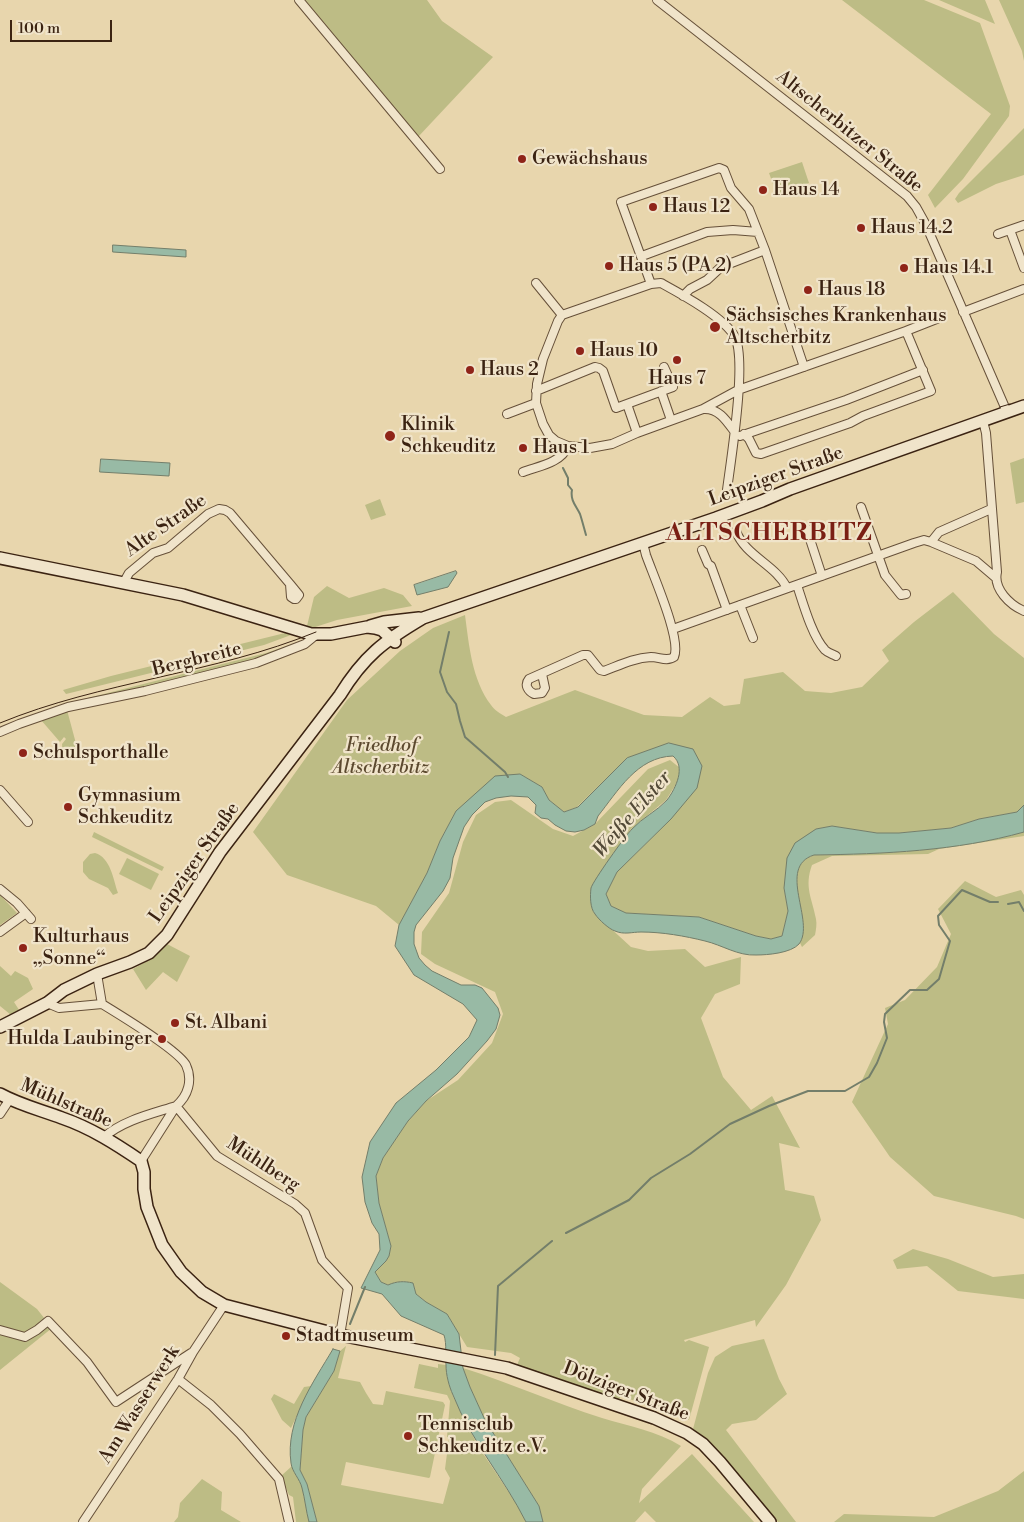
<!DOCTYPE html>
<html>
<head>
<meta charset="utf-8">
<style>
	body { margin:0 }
	#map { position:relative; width:1024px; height:1522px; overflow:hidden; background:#e8d6ad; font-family:"Libre Bodoni",serif }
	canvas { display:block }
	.scale { position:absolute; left:10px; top:20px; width:102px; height:22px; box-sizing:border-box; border:2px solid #3b2312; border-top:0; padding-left:6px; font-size:15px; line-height:18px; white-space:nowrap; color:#3b2312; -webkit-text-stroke:4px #f0e4ca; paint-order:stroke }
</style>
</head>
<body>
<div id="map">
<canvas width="1024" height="1522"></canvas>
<div class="scale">100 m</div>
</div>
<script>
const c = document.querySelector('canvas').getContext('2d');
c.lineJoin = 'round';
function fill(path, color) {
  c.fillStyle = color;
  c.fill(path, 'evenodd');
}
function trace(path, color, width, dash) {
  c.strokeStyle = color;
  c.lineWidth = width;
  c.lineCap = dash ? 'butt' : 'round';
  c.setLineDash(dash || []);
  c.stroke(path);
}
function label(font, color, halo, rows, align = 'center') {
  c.font = font + ' "Libre Bodoni",serif';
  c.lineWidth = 4.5;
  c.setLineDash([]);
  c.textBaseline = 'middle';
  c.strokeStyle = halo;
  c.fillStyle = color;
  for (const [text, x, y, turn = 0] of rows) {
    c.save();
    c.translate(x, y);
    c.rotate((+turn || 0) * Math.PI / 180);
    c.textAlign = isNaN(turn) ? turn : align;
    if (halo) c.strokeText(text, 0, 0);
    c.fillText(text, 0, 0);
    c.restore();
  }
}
const green = new Path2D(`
	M305,0H427L442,21L493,57L418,137Z
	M842,0H924L980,23L1010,106L1009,116L963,179L935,208L928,195L991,114Z
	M939,0H985L995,24Z
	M999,0H1024V61L1022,51Z
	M1024,128V175L996,184L958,203L955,199L959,193Z
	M802,162L809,183L777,195L769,173Z
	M1024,458V502L1016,504L1010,463Z
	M380,499L386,515L371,520L365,505Z
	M327,586L349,598L384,588L403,595L412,606L337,620L306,630L296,626L297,623L307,626L314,597Z
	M953,592L994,634L1024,658V805L1017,812L979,819L951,828L899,833H877L832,826L816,829L784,888L788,911L782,936L771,939L756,936L699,917L626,913L611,906L606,894L617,872L671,819L693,749L627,758L577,807L564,812L549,800L542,787L520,774L456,811L440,841L427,873L399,925L376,906L287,875L253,832L347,700L400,651L433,628L465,615C469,645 472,680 491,705C494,710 501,714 506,717L575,690L644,715L682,717L710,697L724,706L740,704L744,679L783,672L805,691L831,693L862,687L889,661L882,650L914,622Z
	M285,633L291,635L264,645L66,694L63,690L111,676Z
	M304,640V642L262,658L96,699L69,704L68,703L266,653Z
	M67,710L78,751L63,758L62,744L66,739L64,737L60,742L41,720Z
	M670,760L680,768L678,781L666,800L631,829L592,887L594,913L631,947L648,951L685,949L705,967L741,957L740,984L715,994L701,1018L723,1077L751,1110L772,1096L800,1148L779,1143L785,1190L814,1196L821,1220L786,1285L756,1327L755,1320L684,1340L685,1342L689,1340L709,1347L689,1420L621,1396L618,1401L517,1365L520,1358L511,1353L467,1347L447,1314L426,1302L416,1294L413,1283C404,1281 397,1281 389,1285L381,1282L375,1272L386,1261L389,1255L391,1246L379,1203L376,1176L383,1158L408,1121L426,1101L458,1080L492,1043L503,1014L495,992L435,964L421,954L422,932L449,893L463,842L476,815L495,802L511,800L553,829L573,836L595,824L648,769Z
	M94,832L164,867L162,871L92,837Z
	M1024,832V836L939,849L928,854L832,856L812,865C804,887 812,898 816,919C817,924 816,930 815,935L802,947L800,943L802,937C801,922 794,883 798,870C800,862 807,857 814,855C883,854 957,851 1024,832Z
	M95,853C111,858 113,879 118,893L113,895L108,888L89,879L83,872V862L90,854Z
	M127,858L159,874L151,890L119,874Z
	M965,881L996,897L1021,890L1024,895V1219L1016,1216L934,1196L890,1157L852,1102L888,1024L885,1008L905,1000L937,967L951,934L938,909Z
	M0,895L17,913L0,925Z
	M167,944L190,956L177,982L163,972L146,990L133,969L153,958Z
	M0,966L11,976L15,971L28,978L33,989L14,1002L21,1013L11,1015L0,1006Z
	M913,1249L948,1259L993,1277L1024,1274V1299L958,1291L927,1266L897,1269L893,1260Z
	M0,1282L37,1309L52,1328L0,1370Z
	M764,1339L779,1379L787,1394L756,1420L732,1424L726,1430L796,1522H778L713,1445L693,1429L708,1373L715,1357L732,1346Z
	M346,1346L338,1378L360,1382L366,1393L373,1404L383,1405L386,1391L443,1402L445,1405L430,1477L429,1478L346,1462L341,1485L443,1504L450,1478L445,1469L449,1438L447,1437L450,1401L447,1395L414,1388L419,1364L438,1368V1364L446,1365L448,1380L453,1396L478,1446L520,1509L526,1522H317L307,1484L300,1470L303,1430L306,1417L334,1371L340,1351Z
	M463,1368C510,1383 555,1403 602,1418C629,1426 657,1431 681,1446L642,1489L639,1503L692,1454L754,1522H656L645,1511L635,1522H543L539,1506L534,1498L485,1420L470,1387Z
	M311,1386L291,1428L282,1420L271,1399L274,1394L294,1404L304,1387Z
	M292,1466L302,1486L309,1522H296L293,1497L289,1495L281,1476Z
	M1024,1471V1522H834L844,1514L934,1517L998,1491Z
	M202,1479L222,1492L221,1510L241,1522H174L178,1517L180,1503Z`);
const water = new Path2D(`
	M113,245L186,250V257L113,252Z
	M101,459L170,463L169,476L100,472Z
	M456,571L457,573L448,587L417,595L414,585Z
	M669,743L693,749L702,766L697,788L671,819L617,872L606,894L611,906L626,913L699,917L756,936L771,939L782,936L788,911L784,888L787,858L795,843L816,829L832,826L877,833H899L951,828L979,819L1017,812L1024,805V832C957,851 883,854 814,855C776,867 816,922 799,944C791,953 768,955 756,955C738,956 722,945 705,941C685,936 662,932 641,932C632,932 624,935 615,931C609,929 599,920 595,914C590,908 590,896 591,888C593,881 625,836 632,829C642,818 657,811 667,800C676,788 686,767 673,756C637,757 618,791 598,816L595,824L584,830L575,832L566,831L555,825L548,819L541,818L535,813L536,805L528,797L511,796L496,798L485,802L472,815L464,827L453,858L450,878L443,891L416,925L414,932V944L419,958L425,965L432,971L461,985H475L482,988L498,1008L500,1015L496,1029L487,1041L457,1074L426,1101L408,1121L383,1158L376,1176L379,1203L391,1246L389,1256L386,1261L375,1272L381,1282L388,1285C397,1281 404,1281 413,1283L416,1294L426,1302L447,1314L459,1334L463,1368L470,1387L485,1420L534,1498L539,1506L543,1522H526C504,1478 471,1441 453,1395C449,1386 446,1375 446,1365C445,1355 447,1345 444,1335L401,1316L382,1294L361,1288L380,1250L379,1234L372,1223L365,1202L362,1177L370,1142L396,1103L436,1070L469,1037L477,1020L463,1004L414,975L395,946L399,925L427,873L440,841L456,811L495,776L520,774L542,787L549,800L564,812L578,807L627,758Z
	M333,1349L340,1351L334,1371L306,1417L303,1430L300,1470L307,1484L317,1522H309C306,1511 305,1499 302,1488C300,1479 292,1472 291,1463C285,1421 313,1383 333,1349Z`);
const stream = new Path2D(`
	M563,468L568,478V485L572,490C570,500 576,506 580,514C582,520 584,528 586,535
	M449,632L440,672L447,692L456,704L460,721L465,737L505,772L508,777
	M1008,904L1019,902L1024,911
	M566,1233L629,1200L651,1178L690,1154L730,1124L769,1106L808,1091H845L869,1077L877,1063L887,1038L884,1022L885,1014L910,990H927L939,979L950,941L939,925L938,916L962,890L990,902H998
	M350,1324L365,1287
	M495,1355L498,1286L552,1241`);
const street = new Path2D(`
	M299,0L440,169
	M657,0L907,196L916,207L926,225L1007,412
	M1010,230L1024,268
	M998,234L1024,225
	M642,256L707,232L733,230L758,232
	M536,283L562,315
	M651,284L621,202L719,168L724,170L731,188L749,209L765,250L804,367
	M683,296L690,289L707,280L721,267L765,250
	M963,312L1024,289
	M536,391L595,367L599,368L603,371L616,408L673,387L664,367
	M661,391L671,420
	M627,404L637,433
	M705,409C719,409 726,420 734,431
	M507,414L536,403
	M983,421L986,433L997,572C993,589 1010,605 1024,611
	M744,434L749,439L756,453L761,454L850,423L863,416L931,391L906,331
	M740,436L846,400L923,370
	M523,472C539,466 561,463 568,446
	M727,490C731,459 747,361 735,337C724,317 681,294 661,283L651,284L562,315L558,321L543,359L537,384L536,403L543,424L549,435L556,441L568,446L590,448L612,444L637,433L703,409L738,390L906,331L939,318
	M861,507L885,575L901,595L906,594
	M991,509L939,532L931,542L976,561L996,578
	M806,527L822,576
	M736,531C745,556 776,565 787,588
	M702,550L708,564L711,566L727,610
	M124,582L129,573L153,553L168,548L208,514L219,509L225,510L230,513L290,584L291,597L294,599H296L299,595L290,584
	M797,585C803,603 812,636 825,650C828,653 832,654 836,656
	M740,605L753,638
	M673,629L914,543L924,540L931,542
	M542,674L545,688L542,693L534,694C528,691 524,685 529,679L583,655H588L600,670L604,671C620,665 634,658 651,657C659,657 667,662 674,657C682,640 653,575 646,555L643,543
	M0,732L19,724L68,707L145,691L256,663L305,644L316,635
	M0,790L28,822
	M0,889L17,903L31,919
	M0,932L26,913
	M97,974L102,1004
	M47,1003L59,1008L102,1004C120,1015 178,1050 186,1065C193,1080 188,1096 176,1106L141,1161
	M176,1106L217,1156L295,1204L305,1213L322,1260L348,1288L340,1335
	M0,1114L10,1099
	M104,1137C124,1120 151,1114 176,1106
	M0,1330L25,1337L37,1330L48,1321L87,1362L116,1402L191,1353
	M178,1379L211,1405L240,1434L279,1479L289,1522
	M83,1522L178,1379L193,1352L224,1305`);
const secondary = new Path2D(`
	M0,558L183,595L311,634H331L367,627L375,628L382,630L395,642
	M370,626L384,622L419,618
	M0,1027L47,1003L64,990L97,974L130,962L149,953L167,935L220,852L340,695C364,656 384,641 423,618L716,518L762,501L790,489L1024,406
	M0,1094C20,1105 41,1110 62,1118C91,1128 116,1144 141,1161L144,1172V1189L147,1207L162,1245L181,1272L202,1292L224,1305L340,1335L507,1368L654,1418L687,1433L703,1444L720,1462L770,1522`);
const tram = new Path2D(`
	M1000,407L1010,404
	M0,723C102,681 214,674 316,632`);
const markers = [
	[522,159,5,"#8f2418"],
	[763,190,5,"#8f2418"],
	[653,207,5,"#8f2418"],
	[861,228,5,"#8f2418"],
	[609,266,5,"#8f2418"],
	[904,268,5,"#8f2418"],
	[808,290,5,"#8f2418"],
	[715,327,6,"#8f2418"],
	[580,351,5,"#8f2418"],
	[677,360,5,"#8f2418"],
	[470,370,5,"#8f2418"],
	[390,436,6,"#8f2418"],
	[523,448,5,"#8f2418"],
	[23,753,5,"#8f2418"],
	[68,807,5,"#8f2418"],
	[23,948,5,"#8f2418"],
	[175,1023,5,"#8f2418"],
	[162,1039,5,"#8f2418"],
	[286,1336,5,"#8f2418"],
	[408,1436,5,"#8f2418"]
];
const streetNames = [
	["Altscherbitzer Straße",849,132,39],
	["Leipziger Straße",776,477,-20],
	["Alte Straße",166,526,-35],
	["Bergbreite",197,660,-14],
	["Leipziger Straße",195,863,-55],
	["Mühlstraße",66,1104,23],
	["Mühlberg",263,1165,33],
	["Dölziger Straße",626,1392,21],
	["Am Wasserwerk",140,1405,-58]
];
const poiNames = [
	["Gewächshaus",532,159],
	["Haus 14",773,190],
	["Haus 12",663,207],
	["Haus 14.2",871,228],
	["Haus 5 (PA 2)",619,266],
	["Haus 14.1",914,268],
	["Haus 18",818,290],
	["Sächsisches Krankenhaus",726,316],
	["Altscherbitz",726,338],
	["Haus 10",590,351],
	["Haus 2",480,370],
	["Haus 7",677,379,"center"],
	["Klinik",401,425],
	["Schkeuditz",401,447],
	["Haus 1",533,448],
	["Schulsporthalle",33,753],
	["Gymnasium",78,796],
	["Schkeuditz",78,818],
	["Kulturhaus",33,937],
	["„Sonne“",33,959],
	["St. Albani",185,1023],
	["Hulda Laubinger",152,1039,"right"],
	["Stadtmuseum",296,1336],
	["Tennisclub",418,1425],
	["Schkeuditz e.V.",418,1447]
];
const parkNames = [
	["Friedhof",381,746],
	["Altscherbitz",381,768]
];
const waterNames = [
	["Weiße Elster",633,815,-49]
];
const districtNames = [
	["ALTSCHERBITZ",769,534]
];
fill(green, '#bdbc85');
fill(water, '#98baa5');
trace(water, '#737e6a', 1);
trace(stream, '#737e6a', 2);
trace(street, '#665039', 10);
trace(secondary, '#3b2312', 14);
trace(street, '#f0e4ca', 8);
trace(secondary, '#f0e4ca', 11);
trace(tram, '#3b2312', 1);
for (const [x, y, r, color] of markers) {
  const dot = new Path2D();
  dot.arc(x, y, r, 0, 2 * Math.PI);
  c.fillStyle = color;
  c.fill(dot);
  trace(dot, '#f0e4ca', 2);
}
label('19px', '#3b2312', '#f0e4ca', streetNames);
label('19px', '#3b2312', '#f0e4ca', poiNames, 'left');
label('italic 19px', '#5c492f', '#f0e4ca', parkNames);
label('italic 20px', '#524937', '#f0e4ca', waterNames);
c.letterSpacing = '1px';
label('bold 24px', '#7a1f14', '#f0e4ca', districtNames);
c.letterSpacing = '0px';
</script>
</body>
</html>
